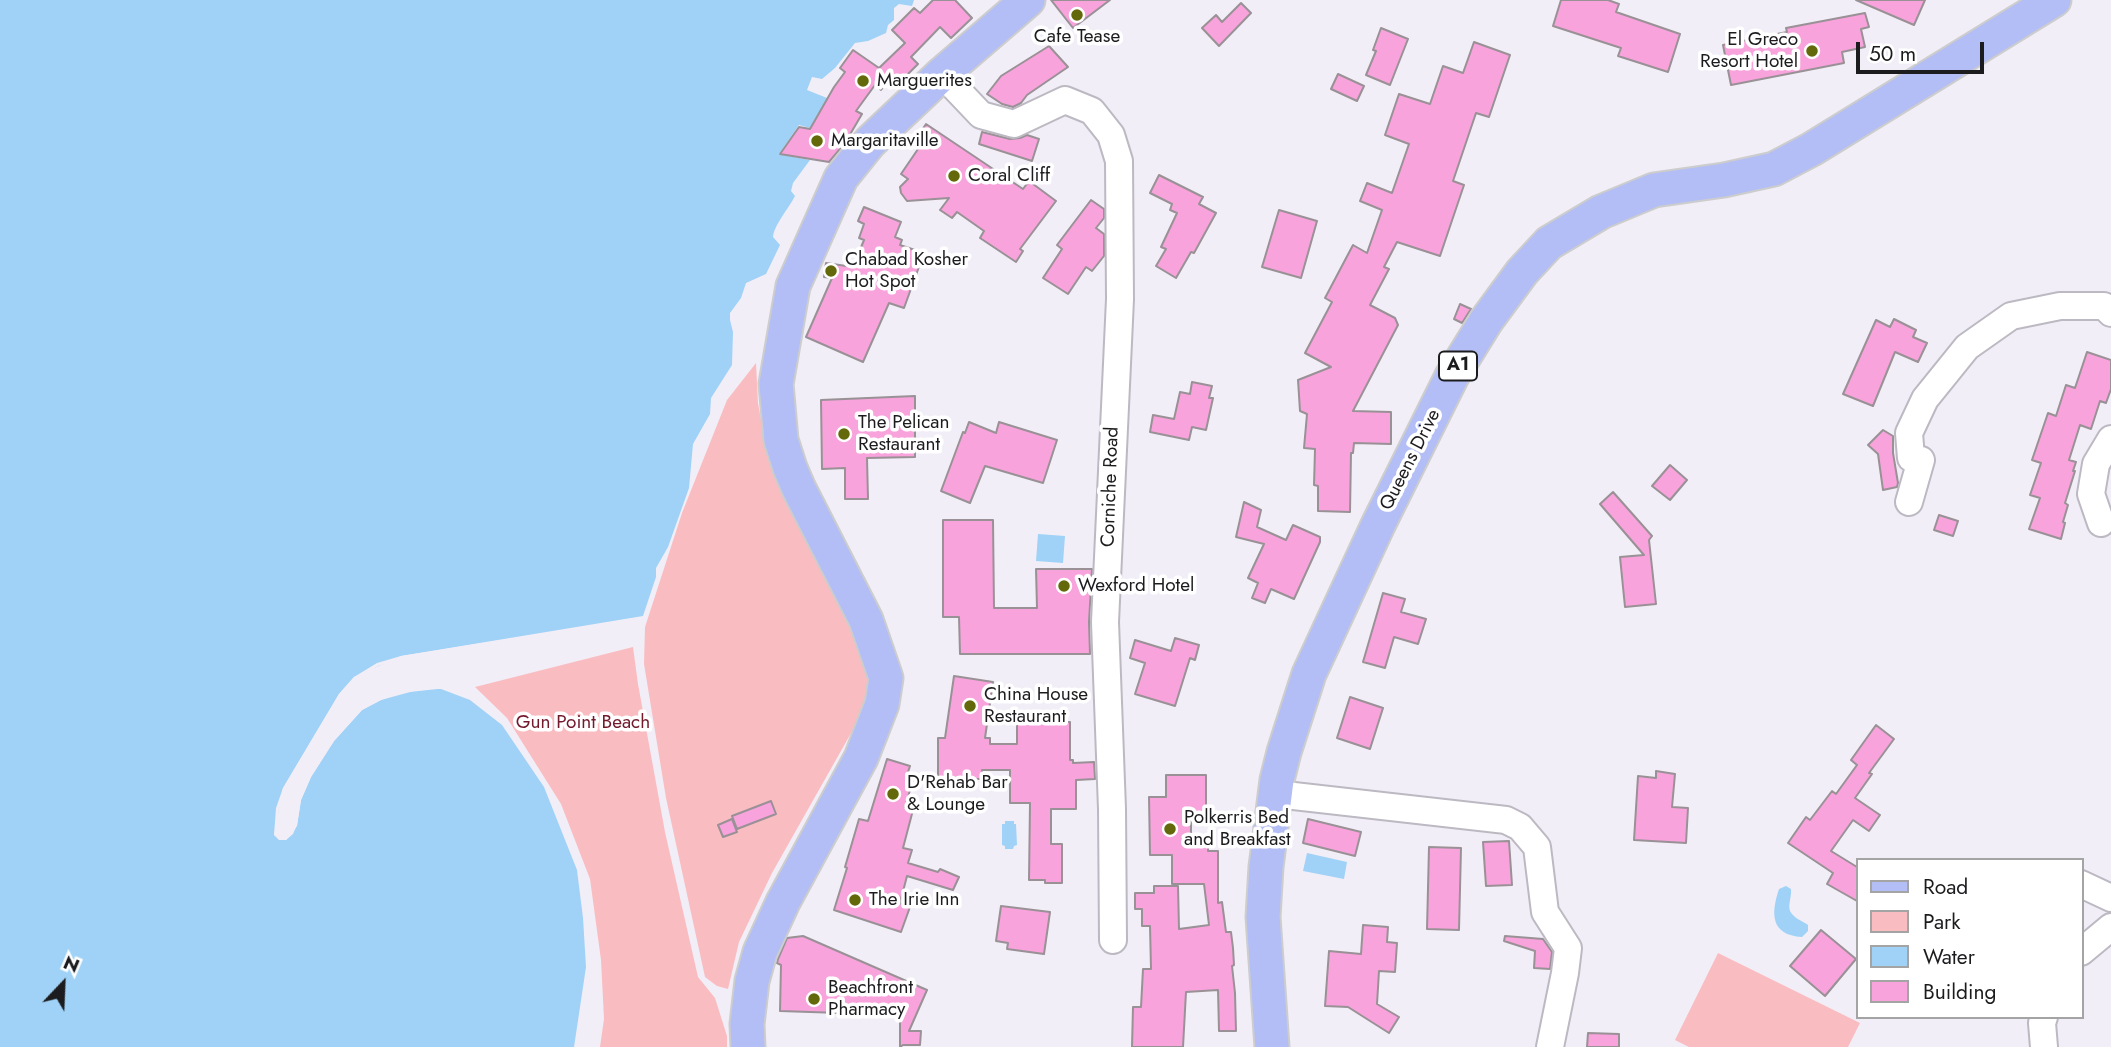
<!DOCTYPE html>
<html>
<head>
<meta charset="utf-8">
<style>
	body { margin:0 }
	#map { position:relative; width:2111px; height:1047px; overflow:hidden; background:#f2eef7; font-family:Jost,sans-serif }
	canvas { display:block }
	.legend { position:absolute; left:1856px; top:858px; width:228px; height:161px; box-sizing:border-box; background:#fff; border:2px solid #a4a4a5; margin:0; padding:9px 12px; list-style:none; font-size:21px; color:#1c1b1e }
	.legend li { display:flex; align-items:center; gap:14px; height:35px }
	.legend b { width:35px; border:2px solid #a4a4a5 }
	.north { position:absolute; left:28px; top:949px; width:70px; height:70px; -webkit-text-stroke:5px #fff; paint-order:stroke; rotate:23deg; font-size:19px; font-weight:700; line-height:28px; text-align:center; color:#1c1b1e }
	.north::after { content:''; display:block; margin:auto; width:24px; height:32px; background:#1c1b1e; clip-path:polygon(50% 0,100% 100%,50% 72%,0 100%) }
	.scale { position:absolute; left:1856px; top:42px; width:128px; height:32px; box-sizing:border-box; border:4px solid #1c1b1e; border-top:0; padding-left:9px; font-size:21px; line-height:24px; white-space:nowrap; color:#1c1b1e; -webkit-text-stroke:5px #fff; paint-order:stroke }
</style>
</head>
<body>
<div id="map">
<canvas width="2111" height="1047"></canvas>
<ul class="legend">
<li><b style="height:9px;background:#b2bef5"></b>Road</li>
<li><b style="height:19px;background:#f9bdc1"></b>Park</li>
<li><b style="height:19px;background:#9fd2f6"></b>Water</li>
<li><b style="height:19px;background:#f8a3dc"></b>Building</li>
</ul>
<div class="north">N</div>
<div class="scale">50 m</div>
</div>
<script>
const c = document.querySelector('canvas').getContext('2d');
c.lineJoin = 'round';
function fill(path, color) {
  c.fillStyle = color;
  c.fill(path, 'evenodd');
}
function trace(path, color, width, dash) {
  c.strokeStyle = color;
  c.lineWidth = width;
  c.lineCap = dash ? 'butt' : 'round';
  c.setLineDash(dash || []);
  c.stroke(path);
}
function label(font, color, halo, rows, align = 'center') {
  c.font = font + ' Jost,sans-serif';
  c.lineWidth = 7;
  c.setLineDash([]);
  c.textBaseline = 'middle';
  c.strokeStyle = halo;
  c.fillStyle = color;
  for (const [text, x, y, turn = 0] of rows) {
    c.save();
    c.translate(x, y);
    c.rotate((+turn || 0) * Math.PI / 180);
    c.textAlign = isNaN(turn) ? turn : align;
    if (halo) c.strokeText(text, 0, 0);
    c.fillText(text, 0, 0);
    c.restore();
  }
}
const green = new Path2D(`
	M756,363L758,403L766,447L868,651L870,691L859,719L772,873L739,942L728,989L717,986L705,977L666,798L644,664L645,627L682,513L727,400Z
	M633,647L638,684L665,832L698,977L715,998L727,1036V1047H600L604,1019L601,960L590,879L561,804L507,718L475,687Z
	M1718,953L1860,1023L1848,1047H1689L1675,1040Z`);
const water = new Path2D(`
	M0,0H914L912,6L899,4L894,8V20L888,25L886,33L868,41L855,43L835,68L822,79L812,77L807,90L827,98L810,128L799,125L779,154L810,160L793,183L791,191L795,196C789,208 774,225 773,237L780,245L766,274L746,283L741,298L730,313V320L733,332L732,365L711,398L710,414L693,444L689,488L668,547L656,568V577L643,616L401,656L354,677L339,694L283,788L274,835L286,840L297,826L301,800L311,777L334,741L362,710L381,700L421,689H441L470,700L502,725L544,787L577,870L583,918L586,967L574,1047H0Z
	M1038,534L1065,536L1063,563L1036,561Z
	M1005,821H1014V824H1016L1017,845L1014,846L1013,849H1005V846L1002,845V824H1005Z
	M1307,853L1347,862L1344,879L1303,871Z
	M1786,886L1791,889C1792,898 1786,908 1792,914C1796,919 1804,922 1808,925V931L1802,937C1770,935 1771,913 1779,889Z`);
const pier = new Path2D(`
	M640,618V621L402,659L378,666L356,680L342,696L286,790L279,809L277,826V833L280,836H285L290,832L294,824L298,799L308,776L332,739L359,707L380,696L399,690L421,686H441L447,688L400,693L381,700L362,710L334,741L311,777L301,800L297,825L293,834L286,840H279L274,835L276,808L283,788L339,694L354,677L377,663L401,656Z`);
const building = new Path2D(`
	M933,0H955L972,18L951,38L940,27L911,57L918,64L899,83L892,75L881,90L875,85L856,111L862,114L845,143L829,162L780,154L799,127L810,129L834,87L845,72L840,68L853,50L879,68L905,43L892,30L914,8L920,13Z
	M1051,0H1110L1073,28Z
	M1561,0H1608L1619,4L1616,12L1680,34L1668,72L1618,56L1621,48L1553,26Z
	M1856,0H1925L1914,25Z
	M1241,3L1251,13L1219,46L1202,28L1216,15L1222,22Z
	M1865,13L1869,27L1861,29L1865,47L1842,52L1844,63L1731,85L1723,45L1787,32L1786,28Z
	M1381,28L1408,39L1390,85L1366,75L1376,51L1373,50Z
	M1474,42L1510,55L1489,117L1476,113L1453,181L1464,185L1440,256L1397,242L1384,267L1389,269L1370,305L1395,318L1398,325L1353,411L1391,412V444L1354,443L1353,453H1351L1350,512L1318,511V486L1314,485L1315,449L1304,448L1307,414L1300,411L1298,380L1331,367L1305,353L1332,302L1325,298L1353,245L1367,253L1382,210L1360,201L1367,183L1392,193L1409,144L1385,135L1399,94L1430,104L1443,66L1463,73Z
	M1049,46L1068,67L1027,95L1021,103L1013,107L1002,104L987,94L1001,76Z
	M1338,74L1364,86L1357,101L1331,89Z
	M926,124L1023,189L1029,181L1056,201L1020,249L1023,251L1016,262L980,238L984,231L957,212L952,218L940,210L949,198L907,201L901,193L900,187L908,179L901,174L918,149L912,145Z
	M982,132L1010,139L1020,138L1027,135L1039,139L1032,161L979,144Z
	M1159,175L1203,197L1199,204L1216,213L1194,253L1191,252L1176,278L1156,266L1166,249L1161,247L1177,213L1170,210L1172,204L1150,193Z
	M1091,200L1104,209V218L1096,228L1104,234V256L1092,271L1086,267L1068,294L1043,278L1062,249L1057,245Z
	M864,207L901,222L895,237L902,240L900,245L924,253L904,308L889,303L863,362L806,337L832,278L824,277L826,263L853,267L864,240L859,238L864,224L858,221Z
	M1279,210L1317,221L1301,278L1262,267Z
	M1460,304L1471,309L1462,323L1454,319Z
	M1894,319L1916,330L1913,337L1927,343L1918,362L1895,352L1873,406L1843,394L1876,320L1890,327Z
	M2087,352L2111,360V389L2106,403L2100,401L2091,429L2080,425L2069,460L2076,462L2073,471H2075L2065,503L2068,505L2063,522L2065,523L2061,539L2029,529L2040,498L2030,495L2041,463L2032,460L2048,413L2056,416L2066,385L2075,388Z
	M1192,382L1212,386L1209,398H1213L1206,430L1192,427L1189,440L1150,432L1153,415L1174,419L1180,392L1190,394Z
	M915,396V457L867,458L868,499H845V468L822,469L821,400Z
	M969,422L996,433L999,422L1057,440L1043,483L985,466L970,503L941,491L963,432L965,433Z
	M1883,430L1893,436V453L1898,483L1897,487L1883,490L1878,454L1868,445Z
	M1670,465L1687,480L1670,500L1652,486Z
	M1613,492L1652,536L1649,540L1656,604L1625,607L1620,557L1644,555L1600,504Z
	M1244,502L1261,510L1257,527L1286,540L1293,525L1320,537V542L1294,599L1271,589L1265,603L1252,598L1258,583L1248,578L1264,544L1236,537Z
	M1939,515L1958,521L1953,536L1934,530Z
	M943,520H993L994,608H1037L1036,569H1092L1089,622L1090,654H960L959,617H943Z
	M1383,593L1405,599L1401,612L1426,619L1418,644L1394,637L1385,668L1363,662Z
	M1175,638L1199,645L1195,660L1190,658L1175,706L1135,694L1145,663L1130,658L1135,640L1171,651Z
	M954,676L993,682L985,738H990V744H1017V722H1070V760H1073V763L1094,762L1095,779L1076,780V809H1051V844H1062V883H1045V880H1029L1030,803H1010V770H982V779H969V788H938V738H945Z
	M1350,697L1383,708L1370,749L1337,738Z
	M1876,725L1894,739L1869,773L1872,774L1855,798L1880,815L1869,831L1853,820L1831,851L1857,867V901L1827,884L1833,873L1788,843L1806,817L1810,820L1832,791L1836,794L1857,765L1851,760Z
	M887,759L910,766L906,778L913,780L905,807L913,810L903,848L912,850L908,863L938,872L940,869L959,877L953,890L907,876L900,903L910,907L901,932L834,910L847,868L845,867L859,819L868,821Z
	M1656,771L1675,774L1672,807L1688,808L1686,843L1634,840L1638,776L1656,778Z
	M1166,775H1206V815L1191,814V844H1208V851H1218V903L1222,902L1226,932H1231L1233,948L1234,965L1232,966L1235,993L1236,1031H1219L1218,990L1186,992L1183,1047H1132L1133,1007H1141L1143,969H1151L1150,926H1142V909H1135V893H1154V886H1178L1179,929L1209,925L1204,884H1172V855H1150L1149,797H1166Z
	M771,801L776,814L737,829L732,816Z
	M732,819L737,832L723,837L718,825Z
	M1308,819L1361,832L1355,856L1303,843Z
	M1509,841L1512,885L1486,886L1483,842Z
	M1429,847L1461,848L1459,930L1427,929Z
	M1001,906L1050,912L1044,954L1007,949L1008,943L996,941Z
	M1363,925L1388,927L1387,942L1397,943L1395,972L1379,971L1377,1004L1399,1017L1389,1033L1348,1007L1325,1006L1329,951L1361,954Z
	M1821,930L1856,959L1825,996L1790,966Z
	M803,936L927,990L909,1031H921L920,1045H903L900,1047V1015L780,1011L781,965L777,963L778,959L787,938Z
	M1505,936L1543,939L1552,952L1550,969L1534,968L1535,951L1504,941Z
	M1588,1033L1619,1034V1047H1587Z`);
const minor = new Path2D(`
	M942,74L981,115L1014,124L1065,100L1092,111L1111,135L1119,161L1120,299L1105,622L1112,809L1113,940
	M1909,502L1921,460L1911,458L1909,433L1925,399L1967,347L2011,316L2060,306H2104L2111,313
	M2101,523L2091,494L2096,464L2111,439
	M1276,794L1506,820L1520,827L1537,847L1545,912L1568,948L1565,973L1550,1047
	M2081,884L2111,898
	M2081,952L2111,927
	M2044,1047L2042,1023L2044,1017`);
const major = new Path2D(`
	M748,1047L747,1024L752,981L760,952L783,902L861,758L882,704L886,678L866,620L799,489L790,468L781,440L776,384L793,286L841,178L870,142L942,74L1028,0
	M1272,1047L1263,917L1266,867L1277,780L1284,752L1309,674L1378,525L1452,376L1486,321L1522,272L1549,243L1601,212L1654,190L1724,180L1774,169L1812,149L2054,0`);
const markers = [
	[1077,15,7,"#63690a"],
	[1812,51,7,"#63690a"],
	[863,81,7,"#63690a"],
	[817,141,7,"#63690a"],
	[954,176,7,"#63690a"],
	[831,271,7,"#63690a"],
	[844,434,7,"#63690a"],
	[1064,586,7,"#63690a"],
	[970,706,7,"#63690a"],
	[893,794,7,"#63690a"],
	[1170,829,7,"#63690a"],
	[855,900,7,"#63690a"],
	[814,999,7,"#63690a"]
];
const shields = [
	[1458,366,38]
];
const shieldNames = [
	["A1",1458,366]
];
const poiNames = [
	["Cafe Tease",1077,37,"center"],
	["El Greco",1798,40,"right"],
	["Resort Hotel",1798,62,"right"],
	["Marguerites",877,81],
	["Margaritaville",831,141],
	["Coral Cliff",968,176],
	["Chabad Kosher",845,260],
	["Hot Spot",845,282],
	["The Pelican",858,423],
	["Restaurant",858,445],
	["Wexford Hotel",1078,586],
	["China House",984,695],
	["Restaurant",984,717],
	["D'Rehab Bar",907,783],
	["& Lounge",907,805],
	["Polkerris Bed",1184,818],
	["and Breakfast",1184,840],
	["The Irie Inn",869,900],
	["Beachfront",828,988],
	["Pharmacy",828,1010]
];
const streetNames = [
	["Queens Drive",1411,460,-63],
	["Corniche Road",1111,487,-88]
];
const parkNames = [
	["Gun Point Beach",583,723]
];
fill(green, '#f9bdc1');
fill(water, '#9fd2f6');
fill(pier, '#f2eef7');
fill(building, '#f8a3dc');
trace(building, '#999196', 2);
trace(minor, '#bdb9c2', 30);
trace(major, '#cdcdce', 37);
trace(minor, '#fff', 26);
trace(major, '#b2bef5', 33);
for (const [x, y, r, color] of markers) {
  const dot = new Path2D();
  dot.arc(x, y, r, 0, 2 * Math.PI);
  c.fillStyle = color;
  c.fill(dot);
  trace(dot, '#fff', 2.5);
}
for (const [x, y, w] of shields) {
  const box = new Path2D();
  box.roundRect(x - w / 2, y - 14.5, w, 29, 5);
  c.fillStyle = '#fff';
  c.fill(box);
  trace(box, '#1c1b1e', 2);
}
label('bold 18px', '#1c1b1e', null, shieldNames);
label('19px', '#1c1b1e', '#fff', poiNames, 'left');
label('19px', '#1c1b1e', '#fff', streetNames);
label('19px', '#72192c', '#fff', parkNames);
</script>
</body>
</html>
